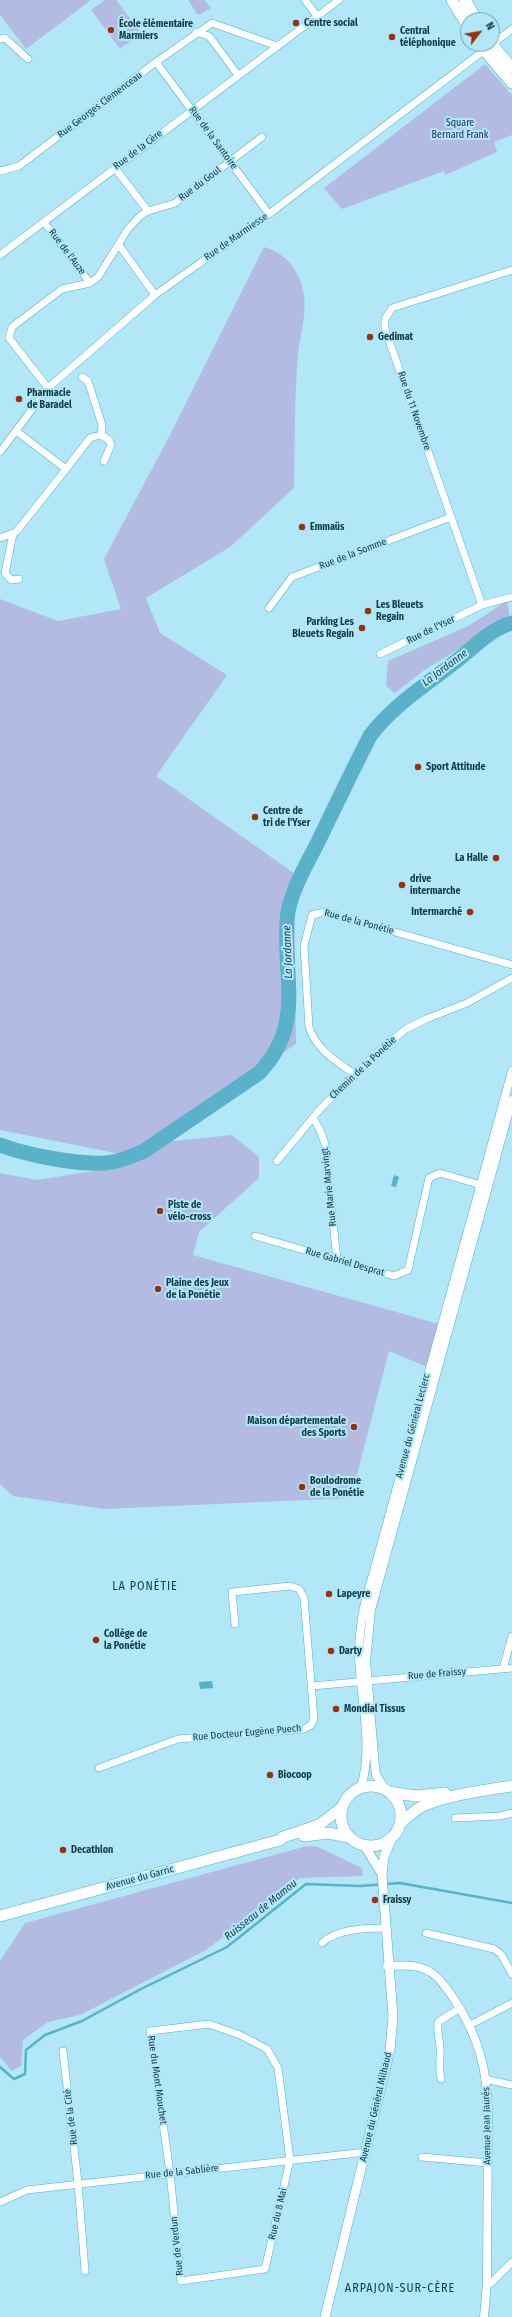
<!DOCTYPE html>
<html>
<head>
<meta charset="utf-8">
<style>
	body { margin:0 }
	#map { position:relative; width:512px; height:2317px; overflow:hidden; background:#b1e7f7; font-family:"Fira Sans Condensed",sans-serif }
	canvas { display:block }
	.north { position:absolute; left:460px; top:12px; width:40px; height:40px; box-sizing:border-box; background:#b1e7f7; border:1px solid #71a3b0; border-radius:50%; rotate:59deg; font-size:11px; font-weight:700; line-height:16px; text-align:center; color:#113c46 }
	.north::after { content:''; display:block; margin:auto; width:14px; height:18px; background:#98320d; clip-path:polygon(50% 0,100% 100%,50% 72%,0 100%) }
</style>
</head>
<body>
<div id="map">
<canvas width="512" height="2317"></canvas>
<div class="north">N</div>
</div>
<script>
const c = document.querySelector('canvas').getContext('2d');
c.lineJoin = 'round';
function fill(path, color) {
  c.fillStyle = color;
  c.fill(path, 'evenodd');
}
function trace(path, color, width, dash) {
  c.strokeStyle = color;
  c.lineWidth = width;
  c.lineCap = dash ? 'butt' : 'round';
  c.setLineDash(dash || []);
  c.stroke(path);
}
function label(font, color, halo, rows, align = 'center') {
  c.font = font + ' "Fira Sans Condensed",sans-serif';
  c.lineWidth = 4;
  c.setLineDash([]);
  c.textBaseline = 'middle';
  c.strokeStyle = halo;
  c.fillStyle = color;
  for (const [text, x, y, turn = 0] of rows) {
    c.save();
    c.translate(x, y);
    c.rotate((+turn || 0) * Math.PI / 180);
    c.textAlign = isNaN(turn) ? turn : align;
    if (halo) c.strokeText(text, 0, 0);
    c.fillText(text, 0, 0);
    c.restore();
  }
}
const green = new Path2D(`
	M0,0H91L26,49L0,15Z
	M105,0H116L141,33L120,49L91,10Z
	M188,0H204L211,8L198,15Z
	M485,64L512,95V135L494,142L497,152L445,175L444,171L342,209L324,188Z
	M264,247C285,253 298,268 303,290C308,312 300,334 298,356C294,400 295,444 294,488L230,547L146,598L160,633L227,675L156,776L294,873L296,1044L130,1156L0,1130V599L58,621L121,609L104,559L170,435Z
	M507,601L510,617L423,671L395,693L386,686L388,661L468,626Z
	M232,1135L259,1157V1178L199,1232L193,1255L439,1324L427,1367L389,1351L351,1498L105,1509L13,1496L0,1484V1173L37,1180L124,1166L164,1142Z
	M307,1846L318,1847L362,1868L363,1876L300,1878L206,1950L80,2015L48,2022L23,2040L21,2066L12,2071L0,2057V1961L25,1923Z`);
const water = new Path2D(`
	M394,1175L399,1177L396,1187L391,1186Z
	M212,1681L213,1688L200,1689L199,1682Z`);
const stream = new Path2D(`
	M0,2067L14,2079L25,2074L26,2050L45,2035L82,2021L141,1989L227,1947L306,1884L360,1886L400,1883L512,1903`);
const river = new Path2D(`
	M0,1145C27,1155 77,1165 106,1163C119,1162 132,1156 144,1151L259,1073C305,1025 283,979 287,921C288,895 307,864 318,842C335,807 352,771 370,736C393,705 425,686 455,662C473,648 490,629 512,623`);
const minor = new Path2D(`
	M305,0L317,16
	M196,32L209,36L238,75
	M0,39L5,38L28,59
	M156,62L269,214
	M115,168L148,211
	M0,171L19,166L156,62L212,23L277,46
	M44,222L90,283
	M119,245L155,295
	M0,255L339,0
	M512,270L392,308L385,319V329L482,605L512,597
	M82,377L88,381L102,425L101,436
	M48,388L9,338L12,327L62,289L90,283L98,277L128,229L140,216L148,211L175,203L262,137
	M16,431L66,469L90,438C99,434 108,435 111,445L104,461
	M0,452L48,388L155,295L269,214L512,29
	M13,534L5,573L11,580L19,579
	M0,538L16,532L66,469
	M269,608L292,577L451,517
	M380,654L482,605
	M356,1075C336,1061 317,1051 309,1027L304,946L312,915L324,912L512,965
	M313,1118L320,1130L325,1144L337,1260
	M277,1161L321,1108L381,1049L406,1029L426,1019L467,1003L512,978
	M255,1236L394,1276L408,1270L429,1178L440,1173L481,1185
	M503,1669L512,1636
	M312,1686L512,1668
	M99,1768L178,1739L304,1729L311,1725L314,1719L304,1598L299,1589L290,1586L232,1592L235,1624
	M455,1818L500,1816L512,1813
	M426,1933L494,1949L501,1954L512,1974
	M322,1943C337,1929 365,1928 385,1928
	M209,2024L240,2035L267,2049L278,2068L290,2160L265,2269L181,2281L170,2173L150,2031Z
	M470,2025L512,2003
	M63,2051L78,2183L85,2271
	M441,2079C438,2067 441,2058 440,2047C439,2038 437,2031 438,2022L460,2008
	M485,2079L512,2085
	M422,2157L488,2163
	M0,2202L27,2190L366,2152
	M487,2283H491L512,2262`);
const tertiary = new Path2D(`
	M361,1787C374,1745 360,1699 359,1655C359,1639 361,1623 364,1607L512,1071
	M386,1790L376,1775L375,1767L366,1661L371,1610L512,1100
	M387,1966C402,1965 419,1964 432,1973C441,1979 448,1990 454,1999C478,2035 487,2068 488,2111L487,2283L484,2317`);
const secondary = new Path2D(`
	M364,1845L382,1874
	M325,2317L390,2050L393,2016L382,1874L384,1857L392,1837`);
const primary = new Path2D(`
	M452,0L468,26
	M465,0L477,20
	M479,44L512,83
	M492,44L512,68
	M341 1816a30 30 0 1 1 60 0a30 30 0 1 1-60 0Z
	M389,1792L416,1796L445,1793
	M400,1824C405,1819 411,1814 416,1810C436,1796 487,1790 512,1786
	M304,1836L328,1833L349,1837
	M0,1916L280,1840L283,1837L319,1825L341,1808`);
const markers = [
	[296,23,4,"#98320d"],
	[111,30,4,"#98320d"],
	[392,37,4,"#98320d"],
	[370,337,4,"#98320d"],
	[19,399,4,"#98320d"],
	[302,527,4,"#98320d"],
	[368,611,4,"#98320d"],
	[362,628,4,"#98320d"],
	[418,767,4,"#98320d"],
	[255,817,4,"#98320d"],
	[496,858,4,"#98320d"],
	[402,885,4,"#98320d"],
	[470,912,4,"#98320d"],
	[160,1211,4,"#98320d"],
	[158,1289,4,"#98320d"],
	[354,1427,4,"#98320d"],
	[302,1487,4,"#98320d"],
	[329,1594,4,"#98320d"],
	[96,1640,4,"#98320d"],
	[331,1651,4,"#98320d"],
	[336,1709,4,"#98320d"],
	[270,1775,4,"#98320d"],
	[63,1850,4,"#98320d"],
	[375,1900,4,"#98320d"]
];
const poiNames = [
	["Centre social",304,23],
	["École élémentaire",119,24],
	["Marmiers",119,36],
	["Central",400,31],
	["téléphonique",400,43],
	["Gedimat",378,337],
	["Pharmacie",27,393],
	["de Baradel",27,405],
	["Emmaüs",310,527],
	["Les Bleuets",376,605],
	["Regain",376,617],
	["Parking Les",354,622,"right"],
	["Bleuets Regain",354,634,"right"],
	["Sport Attitude",426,767],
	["Centre de",263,811],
	["tri de l'Yser",263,823],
	["La Halle",488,858,"right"],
	["drive",410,879],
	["intermarche",410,891],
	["Intermarché",462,912,"right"],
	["Piste de",168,1205],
	["vélo-cross",168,1217],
	["Plaine des Jeux",166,1283],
	["de la Ponétie",166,1295],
	["Maison départementale",346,1421,"right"],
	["des Sports",346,1433,"right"],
	["Boulodrome",310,1481],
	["de la Ponétie",310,1493],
	["Lapeyre",337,1594],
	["Collège de",104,1634],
	["la Ponétie",104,1646],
	["Darty",339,1651],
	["Mondial Tissus",344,1709],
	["Biocoop",278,1775],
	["Decathlon",71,1850],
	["Fraissy",383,1900]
];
const streetNames = [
	["Rue Georges Clemenceau",100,105,-37],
	["Rue de la Santoire",213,138,54],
	["Rue de la Cère",138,150,-37],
	["Rue du Goul",200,184,-37],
	["Rue de Marmiesse",236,237,-35],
	["Rue de l'Auze",67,252,53],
	["Rue du 11 Novembre",414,411,71],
	["Rue de la Somme",353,554,-21],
	["Rue de l'Yser",431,630,-26],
	["Rue de la Ponétie",359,922,15],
	["Chemin de la Ponétie",363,1068,-43],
	["Rue Marie Marvingt",329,1187,-96],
	["Rue Gabriel Desprat",345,1262,16],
	["Avenue du Général Leclerc",413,1426,-75],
	["Rue de Fraissy",437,1674,-5],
	["Rue Docteur Eugène Puech",247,1733,-5],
	["Avenue du Garric",140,1878,-15],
	["Rue du Mont Mouchet",157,2080,82],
	["Avenue du Général Milhaud",376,2107,-77],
	["Rue de la Cité",71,2117,-97],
	["Avenue Jean Jaurès",487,2126,-91],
	["Rue de la Sablière",182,2172,-6],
	["Rue du 8 Mai",278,2214,-77],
	["Rue de Verdun",177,2246,-96]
];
const parkNames = [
	["Square",460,123],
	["Bernard Frank",460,135]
];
const waterNames = [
	["La Jordanne",445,668,-37],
	["La Jordanne",288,952,-92],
	["Ruisseau de Mamou",261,1910,-39]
];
const quarterNames = [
	["LA PONÉTIE",145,1587],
	["ARPAJON-SUR-CÈRE",400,2289]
];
fill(green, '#b4bbe3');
fill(water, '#59b2c9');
trace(stream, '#59b2c9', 2.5);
trace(river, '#59b2c9', 15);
trace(minor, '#4eb2cc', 8);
trace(tertiary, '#4eb2cc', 9);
trace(secondary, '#4eb2cc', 10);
trace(primary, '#4eb2cc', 12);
trace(minor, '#fff', 7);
trace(tertiary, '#fff', 8);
trace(secondary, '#fff', 9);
trace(primary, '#fff', 11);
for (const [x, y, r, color] of markers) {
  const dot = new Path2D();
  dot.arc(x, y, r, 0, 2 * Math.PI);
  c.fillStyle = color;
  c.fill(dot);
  trace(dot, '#b1e7f7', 1.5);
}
label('bold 10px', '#113c46', '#b1e7f7', poiNames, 'left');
label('10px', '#113c46', '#b1e7f7', streetNames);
label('10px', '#27256d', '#b1e7f7', parkNames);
label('italic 11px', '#1a434d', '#b1e7f7', waterNames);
c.letterSpacing = '1px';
label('12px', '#113c46', '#b1e7f7', quarterNames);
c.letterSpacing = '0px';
</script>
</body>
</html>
